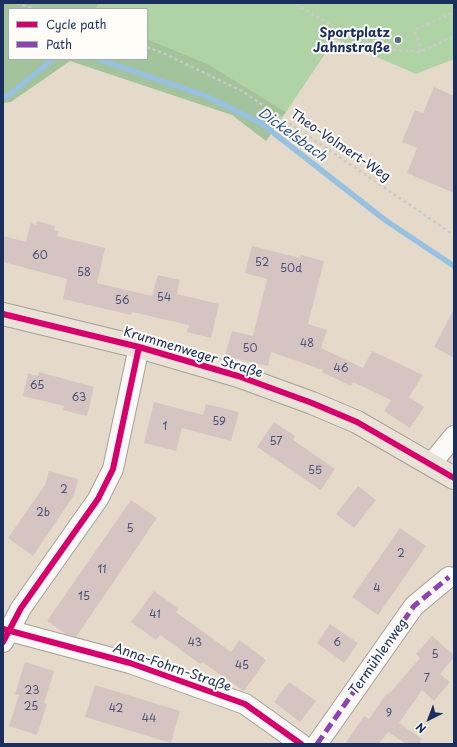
<!DOCTYPE html>
<html>
<head>
<meta charset="utf-8">
<style>
	body { margin:0 }
	#map { position:relative; width:457px; height:747px; overflow:hidden; background:#e5dac9; font-family:"Playpen Sans",sans-serif }
	canvas { display:block }
	.frame { position:absolute; inset:0; border:4px solid #1b2f5e; pointer-events:none }
	.legend { position:absolute; left:8px; top:8px; width:140px; height:52px; box-sizing:border-box; background:#fdfcf7; border:1px solid #a3aaba; margin:0; padding:5px 7px; list-style:none; font-size:12px; color:#1b2f5e }
	.legend li { display:flex; align-items:center; gap:8px; height:20px }
	.legend b { width:20px; border:1px solid #a3aaba }
	.north { position:absolute; left:409px; top:699px; width:40px; height:40px; -webkit-text-stroke:3px #fdfcf7; paint-order:stroke; rotate:222deg; font-size:11px; font-weight:700; line-height:16px; text-align:center; color:#1b2f5e }
	.north::after { content:''; display:block; margin:auto; width:14px; height:18px; background:#1b2f5e; clip-path:polygon(50% 0,100% 100%,50% 72%,0 100%) }
</style>
</head>
<body>
<div id="map">
<canvas width="457" height="747"></canvas>
<div class="frame"></div>
<ul class="legend">
<li><b style="height:5px;background:#d6006c"></b>Cycle path</li>
<li><b style="height:5px;background:#8e44ad"></b>Path</li>
</ul>
<div class="north">N</div>
</div>
<script>
const c = document.querySelector('canvas').getContext('2d');
c.lineJoin = 'round';
function fill(path, color) {
  c.fillStyle = color;
  c.fill(path, 'evenodd');
}
function trace(path, color, width, dash) {
  c.strokeStyle = color;
  c.lineWidth = width;
  c.lineCap = dash ? 'butt' : 'round';
  c.setLineDash(dash || []);
  c.stroke(path);
}
function label(font, color, halo, rows, align = 'center') {
  c.font = font + ' "Playpen Sans",sans-serif';
  c.lineWidth = 4;
  c.setLineDash([]);
  c.textBaseline = 'middle';
  c.strokeStyle = halo;
  c.fillStyle = color;
  for (const [text, x, y, turn = 0] of rows) {
    c.save();
    c.translate(x, y);
    c.rotate((+turn || 0) * Math.PI / 180);
    c.textAlign = isNaN(turn) ? turn : align;
    if (halo) c.strokeText(text, 0, 0);
    c.fillText(text, 0, 0);
    c.restore();
  }
}
const green = new Path2D(`
	M98,3H454V59L416,74L335,39L286,112L208,64L147,39V9H96Z`);
const forest = new Path2D(`
	M3,3H98L96,9H9V59H147V39L208,64L286,112L266,141L232,115L70,61L11,102L3,103Z`);
const stream = new Path2D(`
	M98,59L206,96L261,123L385,220L454,266
	M3,97L8,96L53,59`);
const building = new Path2D(`
	M434,87L454,96V193L407,173L417,148L402,142L415,110L423,113Z
	M37,221L55,226L54,230L59,231L57,236L105,248L97,283L152,296L158,275L180,280L177,294L219,304L211,338L187,332L189,325L132,312L131,315L63,299L67,279L3,262V236L26,242L31,223L36,225Z
	M252,246L300,258L301,255L324,261L308,324L327,330L321,348L363,368L372,351L423,375L409,397L424,407L410,428L384,411L391,400L353,382L351,386L322,372L323,370L271,352L268,366L225,356L232,331L253,336L267,279L245,273Z
	M454,309V358L434,347Z
	M39,372L94,387L87,416L63,410L64,406L23,396L28,373L38,376Z
	M154,402L203,415L206,404L239,412L231,441L182,428L176,451L144,443Z
	M274,422L295,436L293,440L335,469L321,490L257,447Z
	M49,471L78,479L74,495L33,556L8,538L45,485Z
	M358,486L376,500L354,528L336,514Z
	M131,500L157,518L76,637L66,634L47,621Z
	M400,528L426,546L378,615L352,597Z
	M154,591L179,609L176,612L231,652L239,640L266,660L244,691L202,662L200,664L160,635L156,640L131,622Z
	M330,624L358,643L344,663L317,643Z
	M432,636L454,655V657L440,674L450,682L434,701L422,690L399,723L422,739L419,744H406L388,732L379,744H345L364,716L369,719L387,693L389,694L420,658L416,654Z
	M25,662L54,671L44,703L47,704L37,735L9,726L19,695L15,694Z
	M289,682L316,701L300,722L274,702Z
	M95,685L180,711L171,743L85,717Z`);
const path = new Path2D(`
	M17,3L35,9
	M297,3L300,7L341,31L385,49L421,52L454,36
	M147,47L163,53L242,91L454,235
	M421,52L415,30L454,12`);
const minor = new Path2D(`
	M431,464L454,436
	M3,629L130,663L245,704L301,744
	M3,642L21,608L98,499L113,469L139,347
	M317,744L414,606L449,577`);
const major = new Path2D(`
	M3,314L139,347L238,376L312,403L357,422L454,478`);
const quiet = new Path2D(`
	M317,744L414,606L449,577`);
const cycleway = new Path2D(`
	M3,314L139,347L238,376L312,403L357,422L454,478
	M3,629L130,663L245,704L301,744
	M3,642L21,608L98,499L113,469L139,347`);
const markers = [
	[398,40,4,"#626b83"]
];
const numberNames = [
	["60",40,256],
	["52",262,263],
	["50d",291,269],
	["58",84,273],
	["54",164,298],
	["56",122,301],
	["48",307,344],
	["50",250,349],
	["46",341,369],
	["65",37,386],
	["63",79,398],
	["59",219,422],
	["1",165,427],
	["57",276,442],
	["55",315,471],
	["2",64,490],
	["2b",43,513],
	["5",130,529],
	["2",401,554],
	["11",102,570],
	["4",377,589],
	["15",84,597],
	["41",155,615],
	["43",195,643],
	["6",337,643],
	["5",435,655],
	["45",242,666],
	["7",427,679],
	["23",32,691],
	["25",31,707],
	["42",116,709],
	["9",389,714],
	["44",149,719]
];
const poiNames = [
	["Sportplatz",390,33],
	["Jahnstraße",390,48]
];
const streetNames = [
	["Theo-Volmert-Weg",340,146,34],
	["Krummenweger Straße",193,353,17],
	["Termühlenweg",379,657,-55],
	["Anna-Fohrn-Straße",172,668,19]
];
const waterNames = [
	["Dickelsbach",292,135,36]
];
fill(green, '#b0d3a6');
fill(forest, '#a2c39b');
trace(stream, '#98c0e0', 5.5);
fill(building, '#d6c4c2');
trace(minor, '#a4a09c', 22);
trace(major, '#a4a09c', 24);
trace(path, '#cac9c9', 2.5, [3, 3]);
trace(minor, '#fbf9f7', 20);
trace(major, '#eae2d6', 22);
trace(quiet, '#8e44ad', 5, [10, 5]);
trace(cycleway, '#d6006c', 6);
for (const [x, y, r, color] of markers) {
  const dot = new Path2D();
  dot.arc(x, y, r, 0, 2 * Math.PI);
  c.fillStyle = color;
  c.fill(dot);
  trace(dot, '#fdfcf7', 1.5);
}
label('11px', '#4a5477', null, numberNames);
label('bold 13px', '#1b2f5e', '#fdfcf7', poiNames, 'right');
label('13px', '#1b2f5e', '#fdfcf7', streetNames);
label('italic 14px', '#375788', '#fdfcf7', waterNames);
</script>
</body>
</html>
